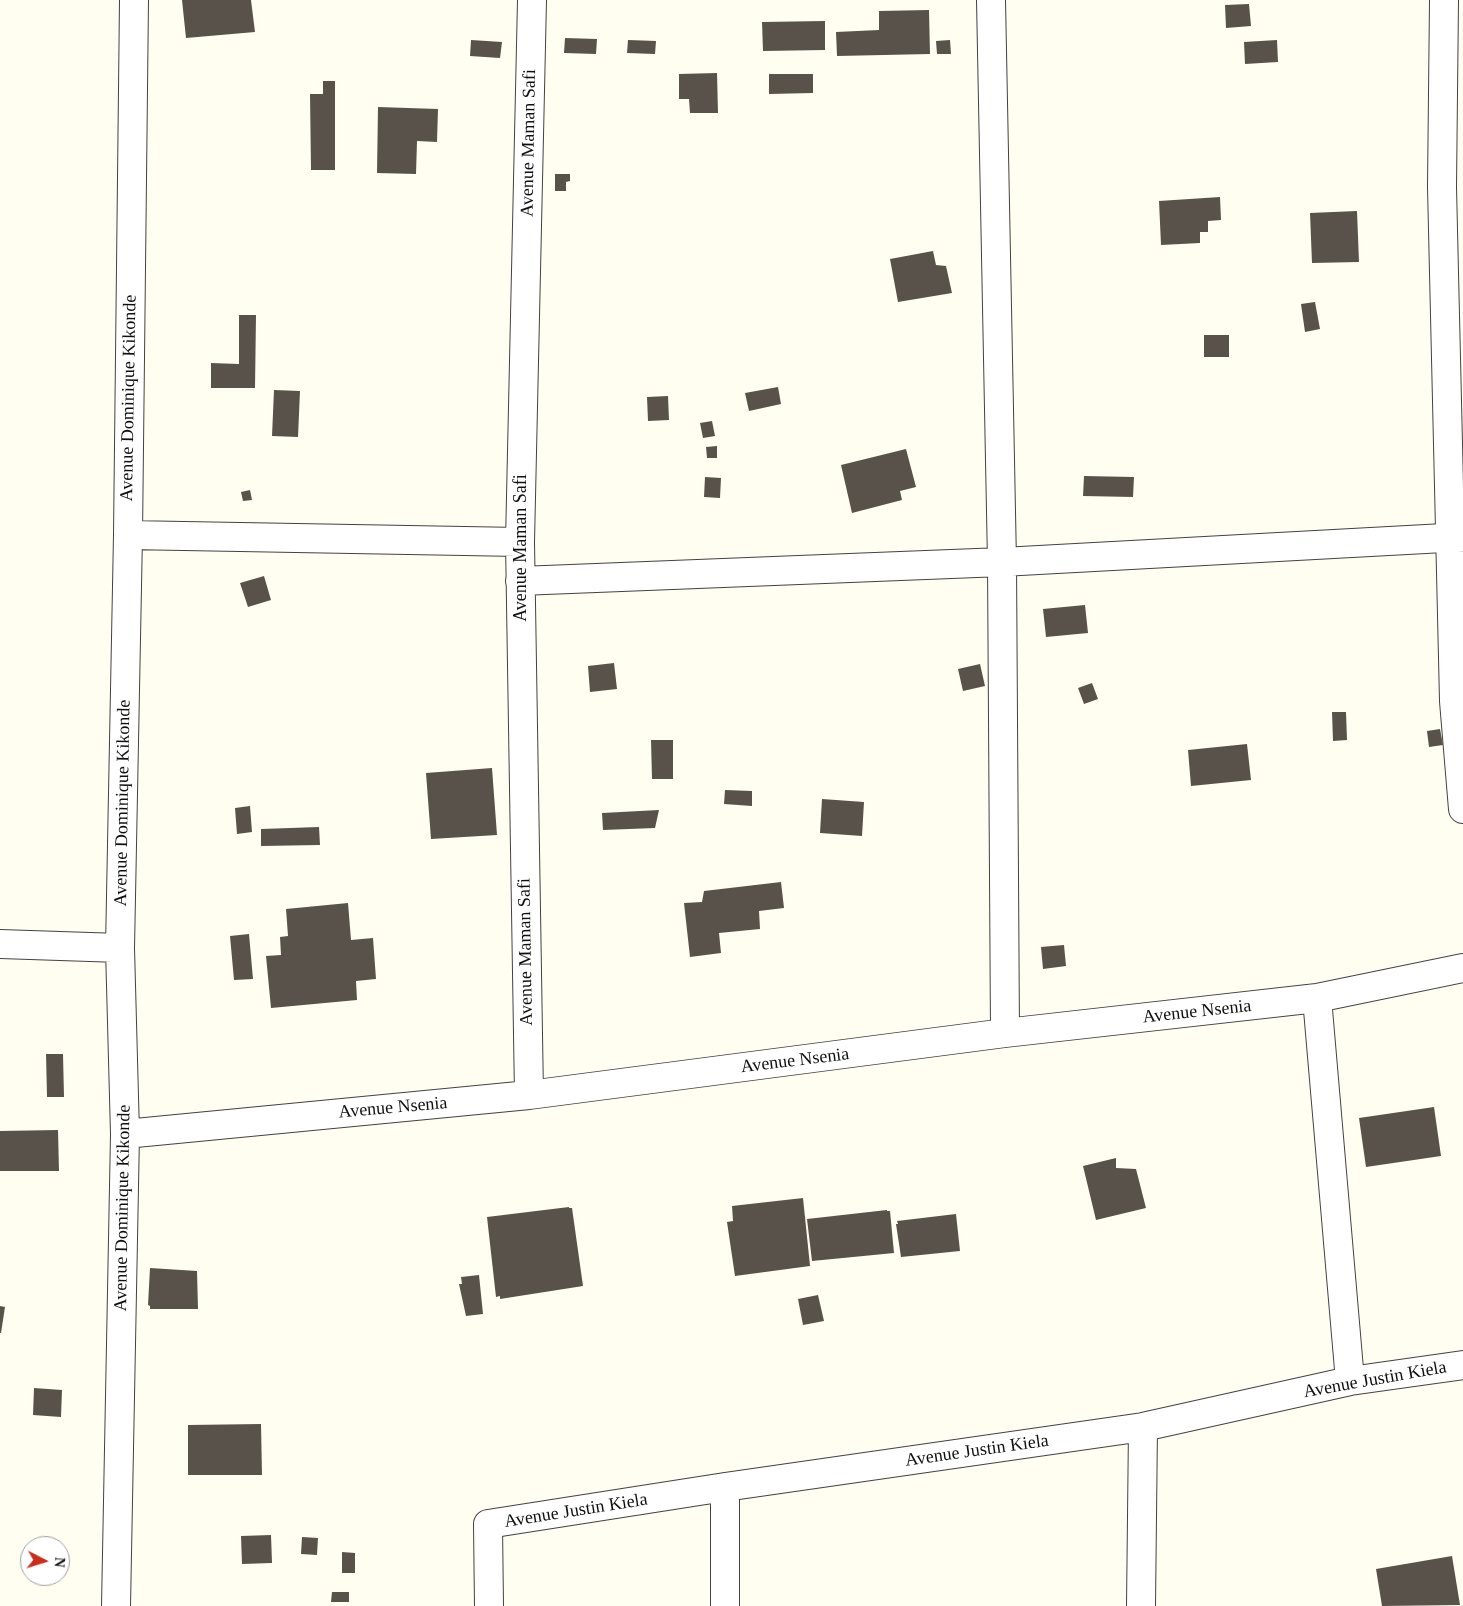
<!DOCTYPE html>
<html>
<head>
<meta charset="utf-8">
<style>
	body { margin:0 }
	#map { position:relative; width:1463px; height:1606px; overflow:hidden; background:#fffef1; font-family:Georgia,serif }
	canvas { display:block }
	.north { position:absolute; left:20px; top:1536px; width:50px; height:50px; box-sizing:border-box; background:#fff; border:1px solid #9f9f9f; border-radius:50%; rotate:95deg; font-size:14px; font-weight:700; line-height:20px; text-align:center; color:#0f0f0f }
	.north::after { content:''; display:block; margin:auto; width:18px; height:22px; background:#cb2d1b; clip-path:polygon(50% 0,100% 100%,50% 72%,0 100%) }
</style>
</head>
<body>
<div id="map">
<canvas width="1463" height="1606"></canvas>
<div class="north">N</div>
</div>
<script>
const c = document.querySelector('canvas').getContext('2d');
c.lineJoin = 'round';
function fill(path, color) {
  c.fillStyle = color;
  c.fill(path, 'evenodd');
}
function trace(path, color, width, dash) {
  c.strokeStyle = color;
  c.lineWidth = width;
  c.lineCap = dash ? 'butt' : 'round';
  c.setLineDash(dash || []);
  c.stroke(path);
}
function label(font, color, halo, rows, align = 'center') {
  c.font = font + ' Georgia,serif';
  c.lineWidth = 5;
  c.setLineDash([]);
  c.textBaseline = 'middle';
  c.strokeStyle = halo;
  c.fillStyle = color;
  for (const [text, x, y, turn = 0] of rows) {
    c.save();
    c.translate(x, y);
    c.rotate((+turn || 0) * Math.PI / 180);
    c.textAlign = isNaN(turn) ? turn : align;
    if (halo) c.strokeText(text, 0, 0);
    c.fillText(text, 0, 0);
    c.restore();
  }
}
const building = new Path2D(`
	M182,0H251L255,32L186,38Z
	M1249,4L1251,26L1226,28L1225,5Z
	M929,10L930,54L837,56L836,32L879,30V11Z
	M825,21V50L763,51L762,22Z
	M565,38L597,39L596,54L564,53Z
	M471,40L502,42L500,58L470,56Z
	M628,40L656,41L655,54L627,53Z
	M950,40L951,54H937L936,41Z
	M1277,40L1278,62L1245,64L1244,42Z
	M717,73L718,113H690L689,99H679V74Z
	M769,74H813V93L769,94Z
	M323,81H335V170H311L310,94H323Z
	M378,107L438,109L437,142L417,141L416,174L377,173Z
	M555,174H570V181L566,182V191H555Z
	M1220,197L1221,220L1208,221V232H1200V243L1161,245L1159,201Z
	M1357,211L1359,262L1312,263L1310,213Z
	M933,251L936,265L946,266L952,293L898,302L890,259Z
	M1315,302L1320,329L1305,332L1301,304Z
	M239,315H256L255,388H211V363L239,364Z
	M1204,335H1229V357H1204Z
	M778,387L781,404L749,411L745,393Z
	M274,390L300,391L298,437L272,436Z
	M668,396L669,420L648,421L647,397Z
	M712,421L715,436L703,438L700,423Z
	M717,446V458H707L706,447Z
	M906,449L916,487L900,491L902,500L852,513L841,465Z
	M1084,476L1134,477L1133,497L1083,496Z
	M705,477L721,478L720,498L704,497Z
	M250,490L252,500L243,501L241,492Z
	M264,576L271,600L248,607L240,583Z
	M1085,605L1088,633L1046,637L1043,609Z
	M614,663L617,689L590,692L588,666Z
	M980,664L985,686L963,691L958,669Z
	M1092,683L1098,699L1084,704L1078,688Z
	M1332,712H1346L1347,740L1333,741Z
	M1440,729L1443,745L1429,747L1427,731Z
	M651,740H673V779H652Z
	M1247,744L1251,780L1191,786L1188,750Z
	M492,768L497,835L431,839L426,773Z
	M725,790L752,791V806L724,804Z
	M822,799L864,802L862,836L820,833Z
	M250,806L252,832L237,834L235,808Z
	M659,810L655,828L603,830L602,813Z
	M319,827L320,845L261,846V829Z
	M781,882L784,908L759,911L760,929L719,933L721,953L690,957L684,903L702,902L704,891Z
	M348,903L351,940L373,938L376,979L356,981L357,1000L271,1008L266,956L281,955L280,937L288,936L286,909Z
	M249,934L253,979L234,980L230,936Z
	M1064,945L1066,966L1043,969L1041,947Z
	M46,1054H63L64,1097H47Z
	M1434,1107L1441,1156L1366,1167L1359,1118Z
	M58,1130L59,1171H0V1131Z
	M1116,1158V1168L1136,1169L1146,1208L1096,1220L1083,1166Z
	M803,1198L810,1266L735,1276L727,1222L733,1221L732,1206Z
	M569,1207V1208H572L583,1286L500,1299V1296L496,1297L487,1217Z
	M887,1210V1211H890L894,1253L812,1261L807,1219Z
	M956,1214L960,1251L901,1257L896,1224H898L897,1221Z
	M150,1268L197,1271L198,1309H150V1306L148,1305Z
	M479,1275L483,1314L466,1316L459,1284H462L461,1277Z
	M818,1295L824,1321L803,1325L798,1299Z
	M0,1306L5,1307L1,1333H0Z
	M34,1388L62,1390L61,1417L33,1415Z
	M261,1424L262,1475H188V1425Z
	M271,1535L272,1563L242,1564L241,1536Z
	M302,1537L318,1538L317,1555L301,1554Z
	M342,1552L355,1553V1573H342Z
	M1452,1556L1460,1605L1382,1606L1376,1569Z
	M332,1592H349V1602H331Z`);
const minor = new Path2D(`
	M991,0L1002,562L1005,1033
	M1444,0L1442,187L1454,701L1463,809
	M128,535L520,542
	M520,581L1002,562L1463,537
	M0,944L120,948
	M1317,998L1350,1381
	M529,1095L520,542L532,0
	M125,1134L529,1095L1005,1033L1317,998L1463,968
	M116,1606L125,1134L120,948L128,535L134,0
	M489,1606L488,1524L725,1487L1143,1427L1350,1381L1463,1365
	M725,1606V1487
	M1141,1606L1143,1427`);
const streetNames = [
	["Avenue Maman Safi",529,143,-89],
	["Avenue Dominique Kikonde",129,398,-89],
	["Avenue Maman Safi",521,548,-90],
	["Avenue Dominique Kikonde",123,803,-89],
	["Avenue Maman Safi",526,952,-91],
	["Avenue Nsenia",1197,1012,-6],
	["Avenue Nsenia",795,1061,-7],
	["Avenue Nsenia",393,1108,-5],
	["Avenue Dominique Kikonde",123,1208,-89],
	["Avenue Justin Kiela",1375,1380,-10],
	["Avenue Justin Kiela",977,1451,-8],
	["Avenue Justin Kiela",576,1511,-9]
];
fill(building, '#59524a');
trace(minor, '#424242', 30);
trace(minor, '#fff', 28);
label('18px', '#0f0f0f', '#fff', streetNames);
</script>
</body>
</html>
